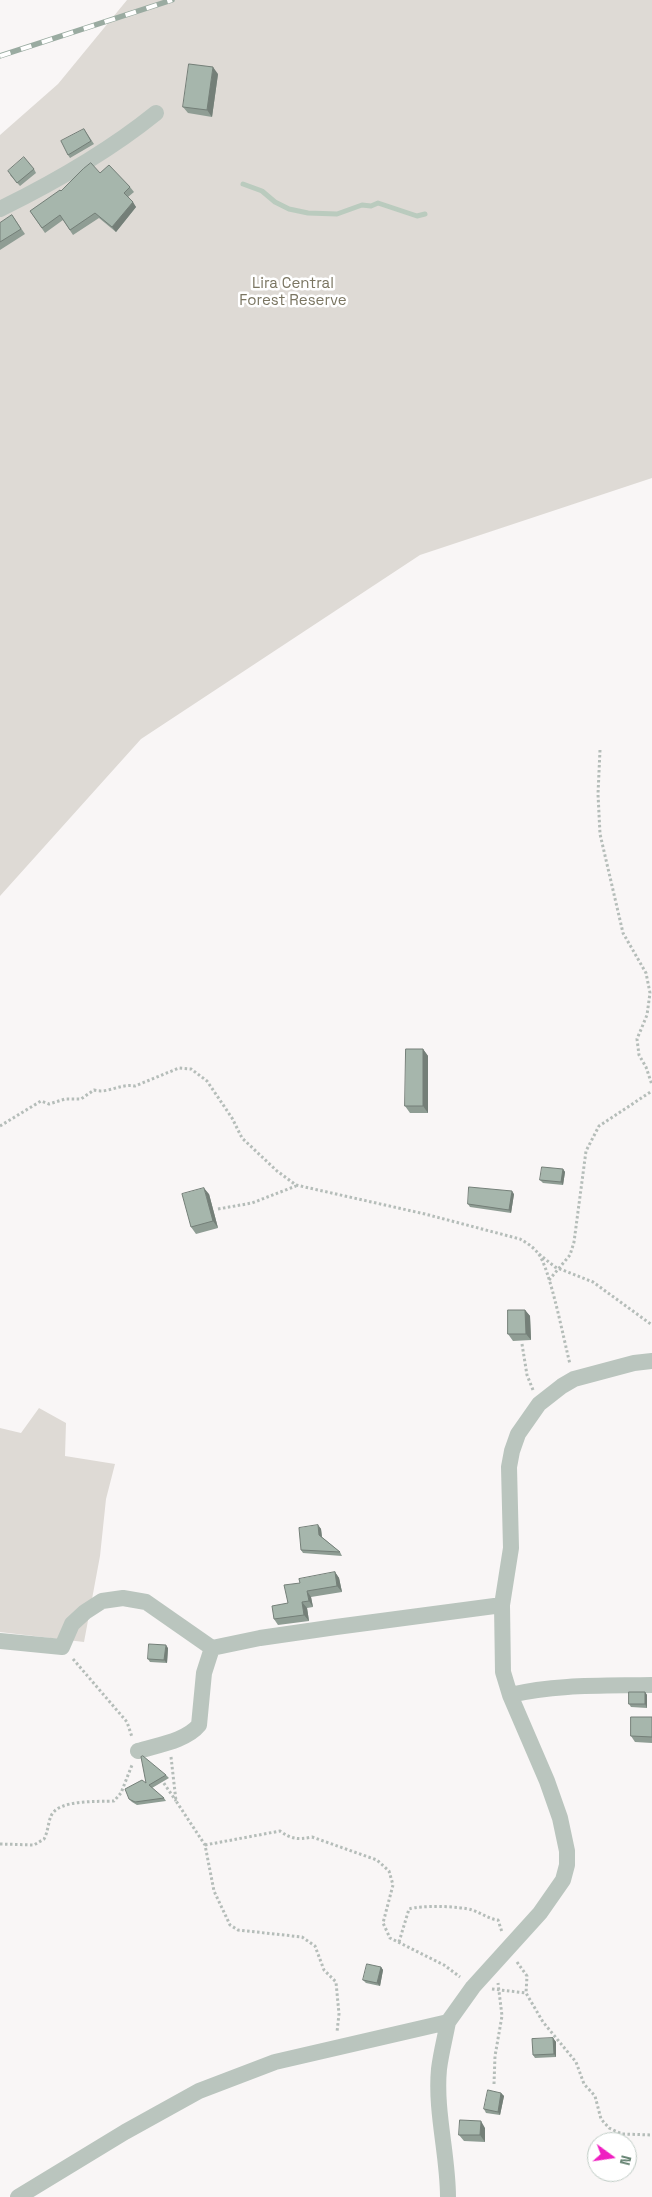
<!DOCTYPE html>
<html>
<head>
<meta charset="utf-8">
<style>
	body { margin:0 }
	#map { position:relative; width:652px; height:2197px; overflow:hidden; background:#f9f6f6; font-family:"Space Grotesk",sans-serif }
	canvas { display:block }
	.north { position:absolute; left:587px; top:2132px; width:50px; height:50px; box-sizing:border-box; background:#fff; border:1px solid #bfcbc4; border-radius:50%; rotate:104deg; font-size:14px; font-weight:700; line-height:20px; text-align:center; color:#5e7d6b }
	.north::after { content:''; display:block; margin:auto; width:18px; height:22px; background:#ef1fc1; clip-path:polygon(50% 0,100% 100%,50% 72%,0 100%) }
</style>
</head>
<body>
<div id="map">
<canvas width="652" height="2197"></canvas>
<div class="north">N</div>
</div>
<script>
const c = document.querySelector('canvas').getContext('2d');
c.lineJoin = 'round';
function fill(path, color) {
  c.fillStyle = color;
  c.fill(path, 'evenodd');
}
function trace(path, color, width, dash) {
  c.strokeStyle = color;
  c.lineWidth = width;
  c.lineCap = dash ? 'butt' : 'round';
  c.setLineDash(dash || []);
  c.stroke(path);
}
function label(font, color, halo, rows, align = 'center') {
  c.font = font + ' "Space Grotesk",sans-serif';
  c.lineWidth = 5;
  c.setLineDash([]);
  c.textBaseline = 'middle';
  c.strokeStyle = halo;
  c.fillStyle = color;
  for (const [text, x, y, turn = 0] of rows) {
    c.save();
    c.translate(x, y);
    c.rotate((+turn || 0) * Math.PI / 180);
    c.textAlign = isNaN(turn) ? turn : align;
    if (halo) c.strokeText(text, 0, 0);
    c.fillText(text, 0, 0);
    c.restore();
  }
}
const green = new Path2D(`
	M127,0H652V478L420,555L141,739L0,896V135L58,84Z
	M39,1408L66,1423L65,1456L115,1464L106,1499L100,1556L84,1642L0,1632V1428L21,1433Z`);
const stream = new Path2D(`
	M243,184L262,191L275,202L289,209L308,213L337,214L362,205L371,206L378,203L417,216L425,214`);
const path = new Path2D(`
	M600,750L598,794L600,834L623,933L646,973L650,993L647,1015L637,1039L639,1055L646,1067L652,1085
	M0,1126L41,1101L49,1104L65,1099H81L94,1090C108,1094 121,1083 135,1086L179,1068L191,1069L207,1081L232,1118L242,1138L277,1171L296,1185L425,1214L520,1239C526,1242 533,1247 538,1253C550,1268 564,1341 570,1364
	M218,1209L252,1203L296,1186
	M539,1254L555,1267L593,1282L652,1325
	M549,1280L570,1255L574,1242L586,1151L599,1126L652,1091
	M522,1344L527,1375L533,1390
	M73,1659L127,1722L132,1737
	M171,1757L176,1801L205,1845L214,1891L230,1925L238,1930L302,1937L315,1946L324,1970L336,1982L339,2014L337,2032
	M161,1779L176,1801
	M0,1844L34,1845L44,1839C48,1832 48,1823 51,1816C58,1799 98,1802 114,1801L121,1793L132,1765
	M205,1845L280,1831C291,1839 298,1840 312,1837L377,1860L389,1871L393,1885L383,1923L390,1938L444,1965L460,1977
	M399,1942L409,1909C421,1905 460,1906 472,1910C482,1913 488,1919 498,1920L502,1932
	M517,1962L527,1976L526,1993L543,2022L576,2062L584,2084L595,2096L601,2119L609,2128L622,2134L652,2135
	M492,1989L526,1993
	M494,2084L495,2056L502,2016L498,1983`);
const street = new Path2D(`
	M0,209C55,182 109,151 156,113
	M0,1641L62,1647L72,1624L85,1612L102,1601L123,1598L146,1602L212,1648L260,1638L336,1627L502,1605
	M510,1695C557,1684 604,1686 652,1685
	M138,1751C157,1745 186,1741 199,1725L204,1673L212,1648
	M448,2022C445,2038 441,2053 439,2069C435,2111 448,2155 448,2197
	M18,2197L125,2132L199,2091L275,2062L448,2022L473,1987L540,1913L563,1880L567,1865V1851L560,1818L547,1781L510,1695L503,1672L502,1605L511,1548L509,1467L512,1451L518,1434L539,1404L562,1386L574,1379L634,1363L652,1361`);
const rail = new Path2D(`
	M0,56L172,0`);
const wall = new Path2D(`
	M218,74L212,117L188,113L183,107Z
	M84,129L94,144L70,158L68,155Z
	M34,169L36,173L20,186L10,175Z
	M100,173L130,187L134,192L128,197L136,207L116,232L99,218L73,235L63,220L45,233L30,211L61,191Z
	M12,215L25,234L0,250V223Z
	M423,1049L428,1056V1113H410L405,1106Z
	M563,1169L565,1172L563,1185L543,1183L540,1180Z
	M209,1194L218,1228L196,1234L191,1227Z
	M514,1194L511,1213L470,1207L468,1204Z
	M525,1310L530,1316L531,1340L513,1341L508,1334Z
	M318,1525L321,1529L322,1537L340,1552L342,1556L303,1553L301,1550Z
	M335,1572L339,1578L342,1592L311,1597L313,1607L307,1608L309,1621L278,1625L274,1619L288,1603L300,1583Z
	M168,1648L167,1663L150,1662L148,1659Z
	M645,1692L647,1695V1708L631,1707L629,1704Z
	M652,1717V1743L635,1742L631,1736Z
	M166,1775L169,1778L152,1788L164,1798L166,1801L137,1805L132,1802L129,1799L146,1783Z
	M381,1967L383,1970L380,1986L366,1983L363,1980Z
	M553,2038L556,2042V2057L535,2058L533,2055Z
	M501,2093L504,2096L500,2115L486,2113L484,2109Z
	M485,2128V2142L464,2141L459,2135Z`);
const shadedWall = new Path2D(`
	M213,67L218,74L212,117L207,110Z
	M133,202L136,207L116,232L112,227Z
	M423,1049L428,1056V1113L423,1106Z
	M563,1169L565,1172L563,1185L561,1182Z
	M204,1188L209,1194L218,1228L213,1221Z
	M512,1191L514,1194L511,1213L509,1210Z
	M525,1310L530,1316L531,1340L526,1334Z
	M318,1525L321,1529L322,1538L319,1535Z
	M335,1572L339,1578L342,1592L337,1586Z
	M307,1591L311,1597L313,1607L309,1601Z
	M302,1602L307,1608L309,1621L304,1615Z
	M166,1645L168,1648L167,1663L164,1660Z
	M645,1692L647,1695V1708L645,1704Z
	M381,1967L383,1970L380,1986L377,1983Z
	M553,2038L556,2042V2057L554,2054Z
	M501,2093L504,2096L500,2115L498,2112Z
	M481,2121L485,2128V2142L480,2135Z`);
const building = new Path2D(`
	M189,64L213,67L207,110L183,107Z
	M84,129L91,141L68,155L61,141Z
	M24,157L34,169L17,183L8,171Z
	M91,163L100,173L109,165L130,187L124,193L133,202L112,227L95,213L70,230L60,215L42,228L30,211L60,190L61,191L83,169Z
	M12,215L21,229L0,242V223Z
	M406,1049H423V1106H405Z
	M542,1167L563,1169L561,1182L540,1180Z
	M469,1187L512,1191L509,1210L468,1204Z
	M204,1188L213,1221L191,1227L182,1194Z
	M508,1310H525L526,1334H508Z
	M318,1525L319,1535L340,1552L301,1550L299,1528Z
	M335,1572L337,1586L307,1591L309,1601L302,1602L304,1615L274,1619L272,1606L288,1603L284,1585L300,1583L299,1579Z
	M149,1644L166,1645L164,1660L148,1659Z
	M629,1692H645V1704H629Z
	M631,1717H652V1737L631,1736Z
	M143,1756L166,1775L149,1785L164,1798L135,1802L129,1799L125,1789L142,1780L146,1783L141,1757Z
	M367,1964L381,1967L377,1983L363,1980Z
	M553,2038L554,2054L533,2055L532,2039Z
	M488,2090L501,2093L498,2112L484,2109Z
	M460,2120L481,2121L480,2135H459Z`);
const parkNames = [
	["Lira Central",293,284],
	["Forest Reserve",293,301]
];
fill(green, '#dedad5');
trace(stream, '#bacbbe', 5);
trace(path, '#b5bdb9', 3, [2.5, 2.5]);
trace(street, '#bac5be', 16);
trace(rail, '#9aaba1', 5.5);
trace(rail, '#fff', 4, [11]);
fill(wall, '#8f9d94');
fill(shadedWall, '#747f78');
fill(building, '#a6b6ac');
trace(building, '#747f78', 1);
label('15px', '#7a7561', '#fff', parkNames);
</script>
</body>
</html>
